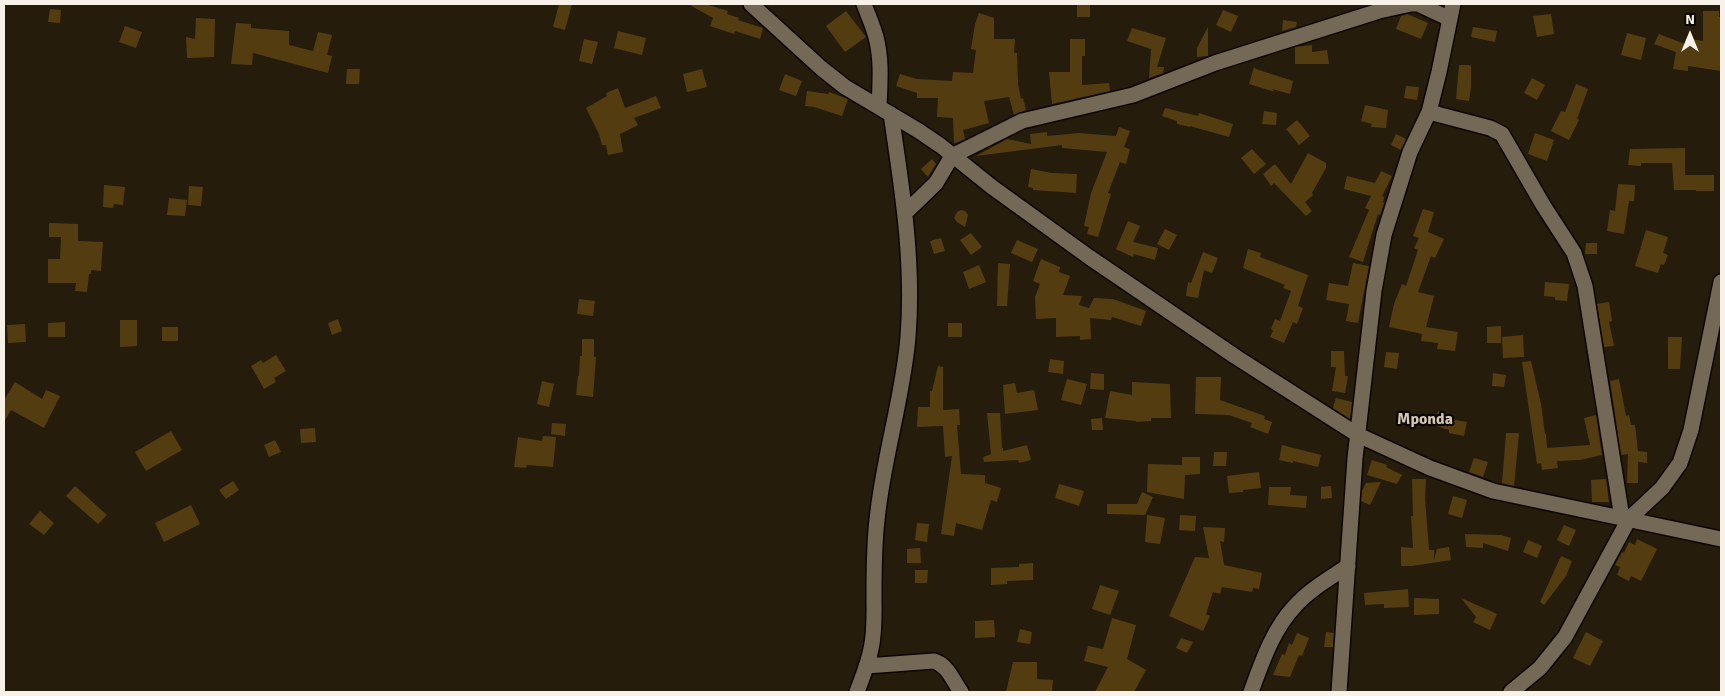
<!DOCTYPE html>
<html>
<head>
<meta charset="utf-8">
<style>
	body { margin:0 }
	#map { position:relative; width:1725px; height:696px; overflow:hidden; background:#251c0c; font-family:Signika,sans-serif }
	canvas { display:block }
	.frame { position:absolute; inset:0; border:5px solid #f8f1e7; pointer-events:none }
	.north { position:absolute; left:1665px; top:10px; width:50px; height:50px; -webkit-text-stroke:4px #0b0703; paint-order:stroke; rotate:0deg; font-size:14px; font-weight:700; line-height:20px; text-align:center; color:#f8f1e7 }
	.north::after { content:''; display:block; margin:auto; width:18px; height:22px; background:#f8f1e7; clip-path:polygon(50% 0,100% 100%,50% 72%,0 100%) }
</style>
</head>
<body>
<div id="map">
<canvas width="1725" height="696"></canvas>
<div class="frame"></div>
<div class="north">N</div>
</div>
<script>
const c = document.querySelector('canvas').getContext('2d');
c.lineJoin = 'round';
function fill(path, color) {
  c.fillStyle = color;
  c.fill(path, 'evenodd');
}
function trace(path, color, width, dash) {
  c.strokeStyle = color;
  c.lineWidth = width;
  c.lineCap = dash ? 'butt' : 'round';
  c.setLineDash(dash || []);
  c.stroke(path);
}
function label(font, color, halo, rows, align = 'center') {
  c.font = font + ' Signika,sans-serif';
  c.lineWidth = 4.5;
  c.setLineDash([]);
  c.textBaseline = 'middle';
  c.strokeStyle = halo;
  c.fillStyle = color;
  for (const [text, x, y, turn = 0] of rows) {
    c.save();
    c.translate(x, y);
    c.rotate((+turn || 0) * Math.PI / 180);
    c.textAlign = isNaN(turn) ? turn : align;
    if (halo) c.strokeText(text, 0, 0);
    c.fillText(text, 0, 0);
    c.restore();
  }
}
const building = new Path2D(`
	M559,4H572L565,30L553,27Z
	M688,4H705L728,11L727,14L739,18L738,20L763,28L760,39L735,31L734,34L710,26L713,18Z
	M1077,4H1090V17H1077Z
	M50,9L61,10L60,23L48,22Z
	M1223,10L1238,16L1231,32L1216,25Z
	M846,11L866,37L845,52L826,26Z
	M1703,11H1719V17H1721V71L1688,66V71L1673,69L1676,52L1654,44L1659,34L1685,44L1686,38L1703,41Z
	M979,13L994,18V39H1015L1014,53H1017L1018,84L1021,99L1023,98L1026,110L1014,115L1009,97L984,101L989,123L963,130L965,139L958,142L954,143L953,118L937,117L938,98H917V93L896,86L900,74L917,79L952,81L953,72L973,73L976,50L971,49L975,24Z
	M1407,14L1428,23L1421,39L1396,29L1401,16Z
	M1551,14L1554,34L1537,37L1533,16Z
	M196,18L215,19L214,57L187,58L186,37L195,39Z
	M1283,20L1297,22L1296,27L1282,31Z
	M236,23L251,24V28L289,31V45L313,51L318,32L332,35L327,55L332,56L328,73L253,53L252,65L231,64Z
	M125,26L142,32L136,48L119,42Z
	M1208,27V56L1197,57V48Z
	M1473,27L1497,31L1495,42L1471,37Z
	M1132,28L1166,38L1157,67H1164L1163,73L1149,78L1151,49L1127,41Z
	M618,31L646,38L642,55L614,48Z
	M1627,33L1646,38L1641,60L1621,55Z
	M584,39L598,42L592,64L579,61Z
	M1070,39H1085V56H1082V85L1109,83L1110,91L1052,104L1049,72H1070Z
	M1312,45V52L1327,50L1329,64H1295V47Z
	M1459,65H1471V87L1469,101L1456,99Z
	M1254,67L1256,69L1293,81L1290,94L1272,89L1275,92L1249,84Z
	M347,69H360L359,84H346Z
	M702,69L707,87L687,92L683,74Z
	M785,74L802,81L796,96L779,90Z
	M1532,78L1545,85L1537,100L1524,93Z
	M1576,84L1588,89L1577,119L1579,120L1569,140L1551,131L1561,111L1565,112Z
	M1406,86L1419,87L1417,100L1404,98Z
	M618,88L625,108L656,96L661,108L634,118L638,125L620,134L623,152L608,155L606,145H602L599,134L586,108L607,96L606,93Z
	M807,91L828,94L829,92L848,99L842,116L814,107L805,106Z
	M1365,105L1388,110L1386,128L1371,127L1372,124L1361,121Z
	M1165,108L1198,116L1199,113L1233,124L1229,137L1190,126V127L1177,124V121L1162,116Z
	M1264,111L1277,113L1276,125L1262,124Z
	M1297,120L1310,136L1299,145L1286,129Z
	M1119,127L1130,131L1124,147L1130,149L1126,164L1120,162L1108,193L1111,194L1098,237L1087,234L1089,227L1084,226L1091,193L1107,152L1062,148V145L976,156L1007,139L1031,144L1030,134L1047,132V136L1079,133L1116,136Z
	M1535,133L1554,140L1547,161L1528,154Z
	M1396,134L1406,139L1401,150L1391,145Z
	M1685,148V175H1714V191H1696V190H1674L1672,163H1641V166L1628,165L1630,149Z
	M1252,149L1266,164L1254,174L1241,158Z
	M1308,153L1326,163V168L1312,193L1313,195L1305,202L1312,211L1306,216L1274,183L1271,186L1263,174L1275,164L1291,184Z
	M932,159L936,164L928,177L921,169Z
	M1031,169L1052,173L1077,174L1076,193L1033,190V188L1028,187Z
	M1381,171L1392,176L1382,196L1384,197L1383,202L1384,203L1380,215L1378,214L1363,262L1349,257L1369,210L1365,208L1371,196L1344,189L1347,176L1375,183Z
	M1618,184L1635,185L1634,201H1629L1624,234L1607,231L1610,210L1615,211Z
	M104,185L125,187L123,205L114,204L113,208L103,207Z
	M189,186L203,187L201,206L188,205Z
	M169,198L187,200L185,216L167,215Z
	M1423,209L1434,212L1428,232L1444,239L1435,258L1431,256L1418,292L1434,296L1426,327L1458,332L1455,351L1437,349L1438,343L1421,341L1422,334L1389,327L1394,304L1402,284L1406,286L1418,250L1414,248L1419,238L1413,236Z
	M961,210L965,211L968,215L965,227L957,222L954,218L957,212Z
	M1128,221L1140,226L1133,242L1158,248L1155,260L1134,254L1133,257L1116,249Z
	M49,223L78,224V241L103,242L101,271L91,270V274H89L87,292L75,291L76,283H48V259H60L61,237H49Z
	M1165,229L1177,235L1169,250L1157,244Z
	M1646,230L1668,237L1663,253L1668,255L1664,265L1661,264L1658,273L1635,266Z
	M971,233L982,247L971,255L960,240Z
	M941,238L945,251L934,254L930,241Z
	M1017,240L1038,249L1032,262L1011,253Z
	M1586,243H1597V254H1585Z
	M1248,249L1261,253L1260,257L1308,275L1298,306L1303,308L1297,324L1293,322L1284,343L1270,337L1273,331L1271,329L1275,319L1280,321L1291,291L1283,288L1285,285L1243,268Z
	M1203,252L1218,258L1212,273L1204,270L1198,298L1186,296L1188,282L1191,283Z
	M1041,259L1060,267L1059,272L1070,276L1063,295L1082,296L1079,305L1089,308L1094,298L1113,299L1146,311L1141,326L1112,317L1111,320L1090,318L1091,339L1080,340V336L1056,337V318L1036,319L1035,297L1040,284L1033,281Z
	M998,263L1010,264L1007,306H997Z
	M1353,263L1369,266L1358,323L1346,321L1349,304L1326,300L1329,283L1348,286Z
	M979,265L986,282L969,289L963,272Z
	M1545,282L1569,284L1567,301L1555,300V297L1544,296Z
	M579,299L595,301L593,316L577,314Z
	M1609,302L1612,321L1609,322L1614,346L1604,347L1597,304Z
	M338,319L342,331L332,335L328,323Z
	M120,320H137V346L120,347Z
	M65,322V337H48V323Z
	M948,323H962V337H948Z
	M25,324L26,342L8,343L7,325Z
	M1501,326V343H1487V327Z
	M162,327H178V341H162Z
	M1523,335L1524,357L1503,358L1502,337Z
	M1668,337H1682L1680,369H1668Z
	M582,339H594V357H596L593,397L576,395L578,376H579L580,356H582Z
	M1331,351H1344L1345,376H1348L1345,393L1332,391L1336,367H1331Z
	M1386,352L1399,353L1397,369L1384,367Z
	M276,355L286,371L274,378L276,382L264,389L251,366L261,360L263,363Z
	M1050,359L1064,361L1063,374L1048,372Z
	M1531,361L1541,404L1545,434H1546L1547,448L1590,445L1584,418L1596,415L1602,455L1580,460L1557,461L1558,468L1542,470L1541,463L1537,464L1522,362Z
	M938,366L943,367V410L959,409L960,425H957L961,474L985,475V483L1001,488L997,502L991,500L982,530L956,523L954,536L941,534L952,456L945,457L943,426L917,427L918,407H930V391H932Z
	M1091,373L1104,374V390L1090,389Z
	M1493,373L1506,375L1504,387L1492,386Z
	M1196,377H1221L1220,400L1265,416L1264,419L1272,422L1268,434L1250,427L1252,423L1229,415L1195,414Z
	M1067,379L1087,384L1081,405L1061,400Z
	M1619,379L1626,416L1629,415L1631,425H1635L1638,451L1647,452V463L1638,462V483H1627L1628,454L1621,455L1610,381Z
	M542,381L554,384L549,407L537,404Z
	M15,382L42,399L46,390L60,396L44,428L11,410L4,422V400Z
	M1132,382L1170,384L1171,418H1151V421L1136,422V421L1105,418L1110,391L1132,395Z
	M1015,383L1017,393L1034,390L1038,410L1005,414L1003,385Z
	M1336,398L1352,402L1350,419L1333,408Z
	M1438,411L1451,415L1450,419L1467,422L1464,436L1449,433V430L1421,421L1422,414L1436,416Z
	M987,413H1000L1002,448H1003V451L1027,445L1031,460L1019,463L1018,460L984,462L983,457L991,454Z
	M1102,418L1103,430H1092L1091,419Z
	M552,423L566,424L565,436L551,434Z
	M315,428L316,442L301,443L300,429Z
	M171,431L182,450L146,471L135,452Z
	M1506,433H1519L1514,486L1502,483Z
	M543,436L556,437L553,467L527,465L526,468L514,467L518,437L542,441Z
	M275,440L281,452L269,457L264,445Z
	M1282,445L1321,455L1318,467L1293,461V463L1279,460Z
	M1214,452H1227L1226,466H1213Z
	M1182,457H1200V474L1185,475L1184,499L1147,492L1148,464L1182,465Z
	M1474,458L1488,462L1483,477L1469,472Z
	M1372,460L1387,465L1386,467L1402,475L1397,484L1367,475Z
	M1259,472L1261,488L1243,490V492L1229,493L1227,476Z
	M1412,479H1426L1425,499L1429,550H1434V560L1437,549L1449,547L1451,560L1412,566H1401V547L1413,548L1411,516H1413Z
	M1606,479L1609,502H1592L1591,480Z
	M233,481L239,490L226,499L219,490Z
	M1381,482L1370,505L1361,501L1362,491L1366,483Z
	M1059,484L1084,491L1079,506L1055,498Z
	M75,486L107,515L98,524L66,496Z
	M1331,486L1332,498L1321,499V487Z
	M1269,487H1291L1290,495L1307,496L1306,508L1268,505Z
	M1142,492L1153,497L1145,515L1107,514V504H1137Z
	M1453,496L1467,500L1462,518L1448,514Z
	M191,505L200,524L164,542L155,523Z
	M40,511L54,523L44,535L29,524Z
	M1147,515L1165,518L1160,544L1145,542Z
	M1180,515L1196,516L1195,531L1179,530Z
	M917,523L929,524L927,542L915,540Z
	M1564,525L1576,530L1569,546L1557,540Z
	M1203,527L1225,528L1224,542L1220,541L1224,565L1262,573L1259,589L1253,588L1252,592L1222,587L1220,594L1213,592L1206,614L1210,616L1203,631L1169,616L1195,557L1209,558Z
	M1465,534L1501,535L1511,538L1508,551L1483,543V548L1466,547Z
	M1637,539L1657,549L1641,581L1631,576L1629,581L1617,575L1620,567L1615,565L1622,552L1624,553L1629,542L1635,545Z
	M1528,540L1542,546L1537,558L1523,552Z
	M920,548L921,563H907V549Z
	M1561,556L1572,561L1566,576L1544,605L1540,602Z
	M1033,563V580L1007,581V584L991,585V568L1019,567V564Z
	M915,570H928L927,583H915Z
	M1100,585L1119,591L1110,615L1092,609Z
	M1408,589L1409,607L1384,608V604L1365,605L1364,593Z
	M1414,598L1439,599V614L1414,615Z
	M1461,598L1497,614L1490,630L1473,622L1476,617Z
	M1112,618L1136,625L1127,659L1146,670L1134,692H1095L1108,667L1084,661L1088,646L1103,649Z
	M994,620L995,637L975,638V621Z
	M1020,629L1032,632L1030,644L1017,642Z
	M1326,632L1334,633L1333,647H1324Z
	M1586,632L1603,641L1590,666L1573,658Z
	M1297,633L1309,638L1302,656L1299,655L1290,677L1273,675L1282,654L1285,655L1289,643L1292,645Z
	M1181,638L1193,642L1187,653L1176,648Z
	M1013,662H1037V679L1053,680L1052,692H1006Z`);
const minor = new Path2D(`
	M751,4L821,68L845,87L919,131L941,146L992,187L1089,257L1236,357L1358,435L1430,468L1493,491L1721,539
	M864,4C868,15 873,26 876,37C882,60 880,83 879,107
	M1429,112L1490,128L1502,134L1543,205L1574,253L1585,286L1622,518
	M906,212L936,183L952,156L1022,121L1133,95L1215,63L1379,11L1411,4H1418L1450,19
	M866,666L934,661C948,665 953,681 961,692
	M857,692C862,678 868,664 871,649C875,632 874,613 874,596C874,571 874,545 877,520C883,458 903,398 908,337C914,260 902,189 891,114
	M1251,692C1262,662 1273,629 1295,606C1309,590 1330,578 1348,566
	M1339,692L1355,458L1374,291L1384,235L1410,152L1429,112L1439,72L1453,4
	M1511,692L1540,668L1565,637L1629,519L1662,488L1680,463L1691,430L1721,282`);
const quarterNames = [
	["Mponda",1425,420]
];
fill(building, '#543c11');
trace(minor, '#0e0600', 18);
trace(minor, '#746857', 15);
label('bold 16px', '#d3c6b3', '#0b0703', quarterNames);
</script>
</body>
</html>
